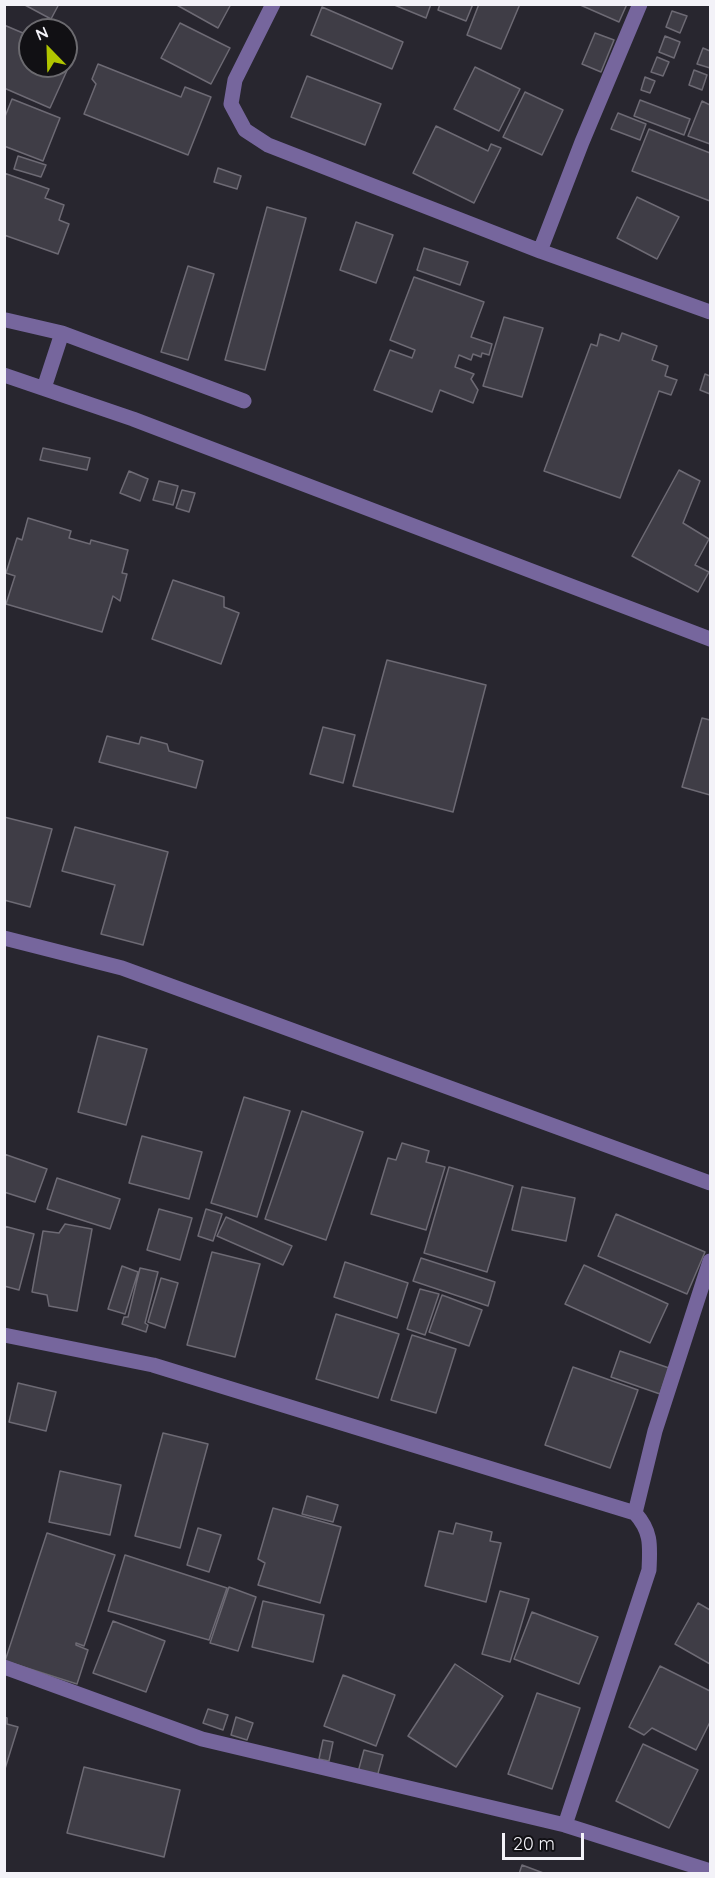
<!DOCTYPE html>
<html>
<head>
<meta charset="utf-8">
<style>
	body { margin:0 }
	#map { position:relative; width:715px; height:1878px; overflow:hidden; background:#28262f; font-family:Quicksand,sans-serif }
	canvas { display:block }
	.frame { position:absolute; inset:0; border:6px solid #f3f2f8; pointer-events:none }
	.north { position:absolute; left:18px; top:18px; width:60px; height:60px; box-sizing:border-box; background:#111014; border:2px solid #6b6a6f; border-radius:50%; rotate:337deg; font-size:16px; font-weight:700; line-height:24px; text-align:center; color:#f3f2f8 }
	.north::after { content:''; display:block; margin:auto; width:21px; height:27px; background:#b0c500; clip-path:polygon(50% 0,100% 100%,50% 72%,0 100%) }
	.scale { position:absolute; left:502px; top:1833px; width:82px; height:27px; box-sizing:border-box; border:3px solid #f3f2f8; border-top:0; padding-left:8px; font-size:18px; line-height:21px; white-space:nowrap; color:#f3f2f8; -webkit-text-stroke:4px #111014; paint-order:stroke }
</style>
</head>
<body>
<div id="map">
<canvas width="715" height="1878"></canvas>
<div class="frame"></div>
<div class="north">N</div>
<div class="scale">20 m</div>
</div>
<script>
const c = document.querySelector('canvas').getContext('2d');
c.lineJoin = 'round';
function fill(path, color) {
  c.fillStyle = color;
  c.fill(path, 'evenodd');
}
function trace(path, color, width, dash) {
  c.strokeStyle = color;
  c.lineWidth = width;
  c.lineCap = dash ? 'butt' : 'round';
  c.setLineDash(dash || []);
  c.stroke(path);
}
const building = new Path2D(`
	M23,4H59L51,19Z
	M175,4H231L218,28Z
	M392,4H431L426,18Z
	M440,4H473L466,21L438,10Z
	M479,4H520L501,49L467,35Z
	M578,4H627L619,22Z
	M322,7L403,42L392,69L311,35Z
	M672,11L687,16L680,33L666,27Z
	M180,23L230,48L211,84L161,58Z
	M4,25L30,36V66H66V52L74,55L50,108L4,88Z
	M595,33L614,40L601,72L582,64Z
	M665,36L680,42L674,58L659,52Z
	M703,48L710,51V68L697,64Z
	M657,57L669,62L663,76L651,72Z
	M98,64L181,97L185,87L211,97L188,155L84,114L96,84L92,79Z
	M475,67L520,89L499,131L454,109Z
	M694,70L707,75L702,90L689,85Z
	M307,76L381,104L365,145L291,117Z
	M645,77L655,81L650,93L641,90Z
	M525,92L563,110L542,155L503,137Z
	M12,99L60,118L43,161L4,146V119Z
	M640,100L690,119L684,135L634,116Z
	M702,101L710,105V144L688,136Z
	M618,113L646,124L640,140L611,129Z
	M436,126L488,151L491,144L501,148L474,203L413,173Z
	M649,129L710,153V201L632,171Z
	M18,156L46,165L41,177L14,169Z
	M218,168L241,176L237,189L214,182Z
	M4,173L49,189L45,198L64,205L59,220L69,224L58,254L4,235Z
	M637,197L679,217L657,259L617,238Z
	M267,207L306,218L265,370L225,360Z
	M356,222L393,235L376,283L340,270Z
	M424,248L468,262L460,285L417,270Z
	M188,266L214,274L188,360L161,352Z
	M414,277L484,302L471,337L492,344L489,355L482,353L481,357L473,354L471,360L459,355L455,367L474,374L471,379L478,390L473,403L440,390L432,412L374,390L390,350L412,358L415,350L390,340Z
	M504,317L543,328L522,397L483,386Z
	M622,333L657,346L652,360L668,366L665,376L677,380L671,395L659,391L620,498L544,471L591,344L597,346L600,334L619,341Z
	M705,374L710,376V394L700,390Z
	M43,448L90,458L87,470L40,460Z
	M679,470L700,481L683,523L709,539L695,565L709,572L698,592L632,556Z
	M129,471L148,479L140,501L120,493Z
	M159,481L178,486L173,505L153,500Z
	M182,490L195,493L189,512L176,508Z
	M28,518L71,531L69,538L90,544L91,540L128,550L122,573L127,574L120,601L113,596L102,632L6,604L15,576L6,573L17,538L22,540Z
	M173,580L224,597V607L239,613L221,664L152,639Z
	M387,660L486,685L453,812L353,786Z
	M702,718L710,720V795L682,787Z
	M323,727L355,735L343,783L310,774Z
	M107,736L139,744L141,737L167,744L169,751L203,761L196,788L99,762Z
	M4,817L52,829L30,907L4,900Z
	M75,827L168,852L143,945L101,934L115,885L62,871Z
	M98,1036L147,1049L126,1125L78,1112Z
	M244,1097L290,1111L257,1217L211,1203Z
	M302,1111L363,1132L326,1240L265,1219Z
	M142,1136L202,1152L189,1199L129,1183Z
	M402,1143L429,1151L426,1162L445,1167L426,1230L371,1214L388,1158L396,1160Z
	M4,1154L47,1169L35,1202L4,1192Z
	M449,1167L513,1186L487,1272L424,1253Z
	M57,1178L120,1199L110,1229L47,1209Z
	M522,1187L575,1198L566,1241L512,1230Z
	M159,1209L192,1218L180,1260L147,1250Z
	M206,1209L222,1214L213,1241L198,1236Z
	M616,1214L705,1252L687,1294L598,1256Z
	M226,1217L292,1246L283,1265L217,1236Z
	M65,1224L92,1229L77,1311L49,1306L47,1295L32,1292L43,1231L59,1233Z
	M4,1226L34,1234L19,1290L4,1286Z
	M212,1252L260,1264L235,1357L187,1345Z
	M421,1258L495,1282L488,1306L413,1281Z
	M345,1262L408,1283L397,1318L334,1297Z
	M584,1265L668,1304L650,1343L565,1304Z
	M122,1266L138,1272L125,1314L108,1309Z
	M140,1268L158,1272L145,1323L148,1325L146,1332L122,1324L124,1317H128Z
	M161,1278L178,1283L165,1328L148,1322Z
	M420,1289L439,1294L425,1335L407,1329Z
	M442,1295L482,1310L469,1346L429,1332Z
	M336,1314L399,1334L378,1398L316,1379Z
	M412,1335L456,1349L436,1413L391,1400Z
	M620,1351L669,1368L660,1394L611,1377Z
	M573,1367L638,1390L610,1468L545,1445Z
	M18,1383L56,1392L46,1431L9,1422Z
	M163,1433L208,1444L180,1548L135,1536Z
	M60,1471L121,1485L110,1535L49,1522Z
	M307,1496L338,1505L333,1522L302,1514Z
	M273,1508L341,1527L320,1603L258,1585L265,1563L258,1559Z
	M456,1523L492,1532L490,1541L501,1543L486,1602L425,1586L439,1531L453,1534Z
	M198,1528L221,1535L209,1572L187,1565Z
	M47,1533L115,1555L84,1646L76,1643V1645L88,1650L77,1684L5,1661Z
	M125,1555L227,1588L209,1640L108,1611Z
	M229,1587L256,1597L238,1651L210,1643Z
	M500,1591L529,1599L510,1662L482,1654Z
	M263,1601L324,1615L313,1662L252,1647Z
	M698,1603L710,1610V1664L675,1644Z
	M532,1612L598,1637L579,1684L514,1659Z
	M113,1621L165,1641L146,1692L93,1673Z
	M455,1664L503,1696L456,1767L408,1736Z
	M660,1666L710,1691V1722L696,1750L652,1728L644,1735L629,1727Z
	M343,1675L395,1695L376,1746L324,1726Z
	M537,1693L580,1708L552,1789L508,1774Z
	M208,1709L228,1715L223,1730L203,1723Z
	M4,1717L7,1718V1724L18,1727L4,1772Z
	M236,1717L253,1723L247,1740L231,1735Z
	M323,1740L333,1742L329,1761L319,1759Z
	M643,1744L698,1770L669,1828L616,1801Z
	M364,1750L383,1755L377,1777L358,1772Z
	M84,1767L180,1790L164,1857L67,1833Z
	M522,1865L546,1874H519Z`);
const street = new Path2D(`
	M273,4L235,80L231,104L245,130L268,145L540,251L710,312
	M540,251L582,142L640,4
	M6,320L62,333L44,388
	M62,333L244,401
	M4,375L133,419L710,639
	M4,938L122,968L710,1183
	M4,1335L153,1365L635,1513
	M4,1667L202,1739L565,1825L710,1871
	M565,1825L649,1570C650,1546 652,1532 635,1513L655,1431L710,1261`);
fill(building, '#3f3d46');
trace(building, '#6d6a74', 1.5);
trace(street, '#76669d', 15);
</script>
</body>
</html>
